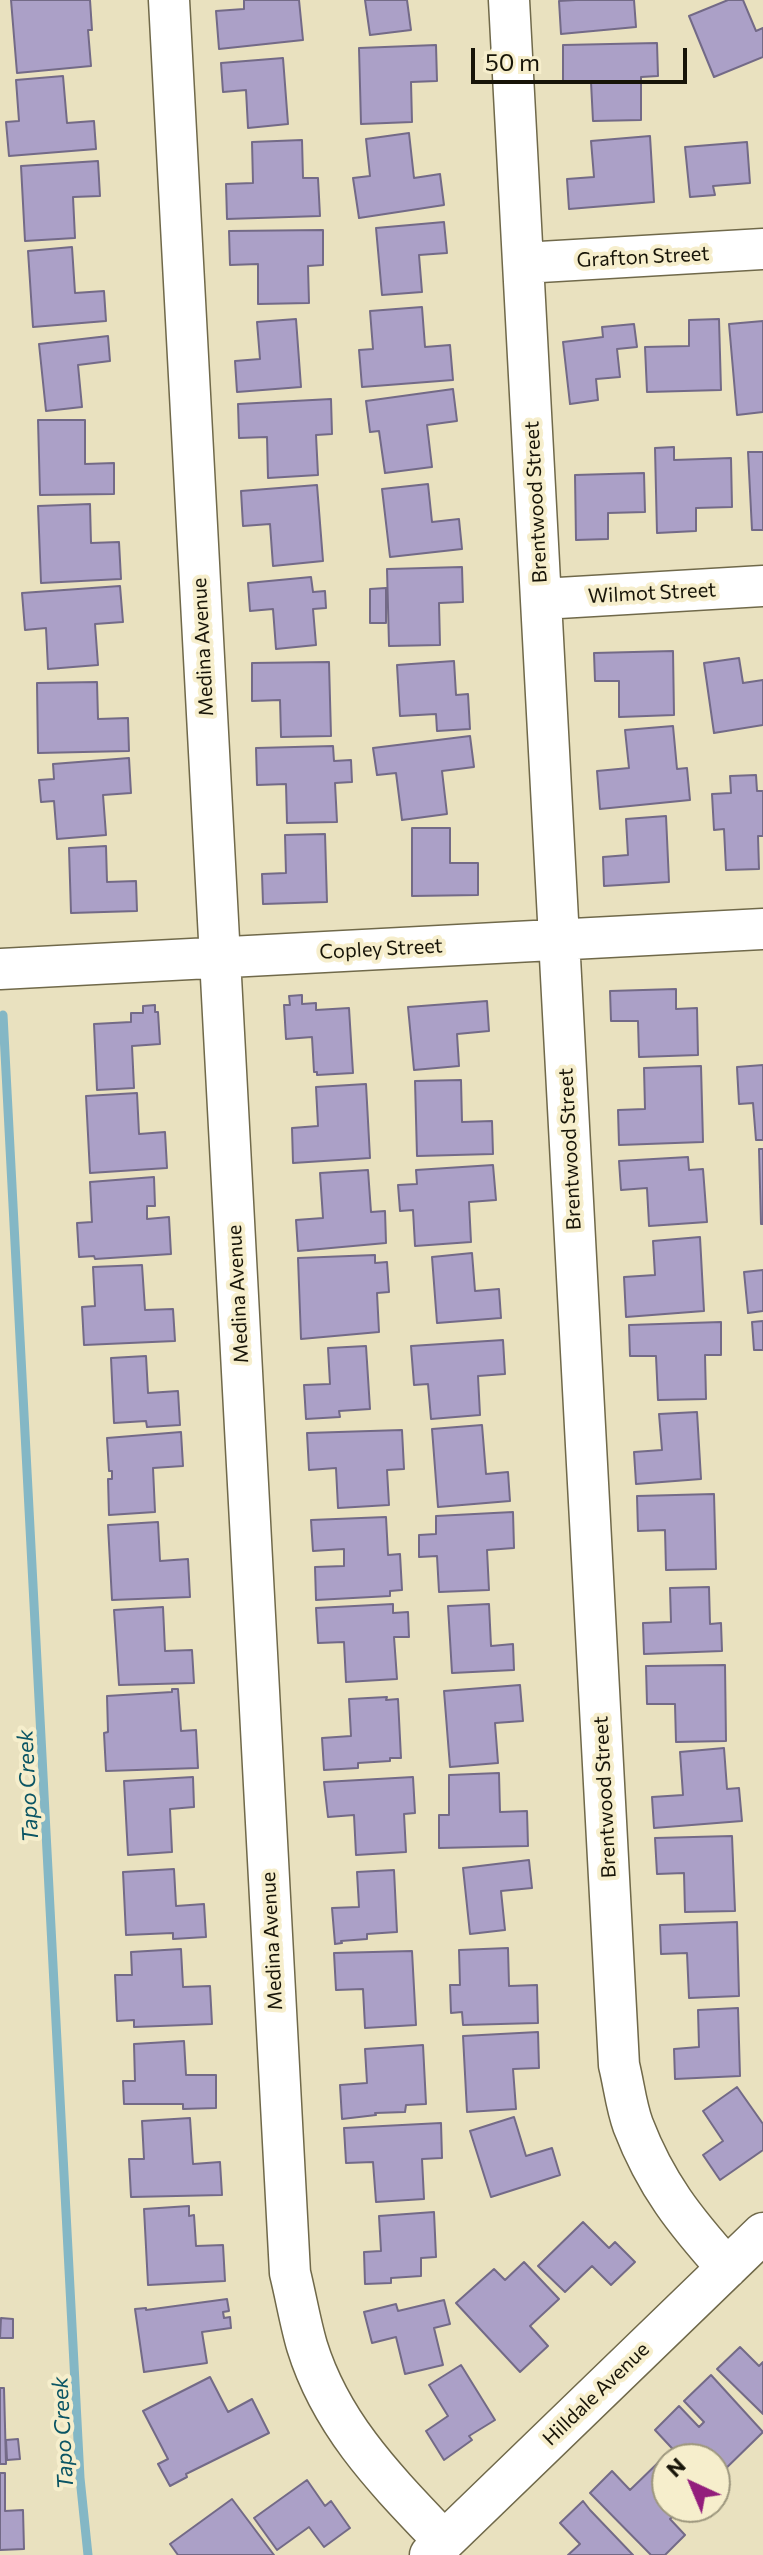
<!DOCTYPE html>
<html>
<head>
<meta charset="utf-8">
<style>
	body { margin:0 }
	#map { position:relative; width:763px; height:2555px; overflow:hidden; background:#e9e1bf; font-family:Commissioner,sans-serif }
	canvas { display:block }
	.north { position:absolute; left:651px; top:2443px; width:80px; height:80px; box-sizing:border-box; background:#f6eecc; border:2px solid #9d977e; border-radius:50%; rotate:316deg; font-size:22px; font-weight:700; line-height:32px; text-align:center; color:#171408 }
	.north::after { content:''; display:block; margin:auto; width:28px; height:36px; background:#931d7c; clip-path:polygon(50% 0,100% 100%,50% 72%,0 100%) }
	.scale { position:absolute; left:471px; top:48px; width:216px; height:36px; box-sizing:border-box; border:4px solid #171408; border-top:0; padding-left:10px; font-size:24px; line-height:28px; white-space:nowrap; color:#171408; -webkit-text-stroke:6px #f6eecc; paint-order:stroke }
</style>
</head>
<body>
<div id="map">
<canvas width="763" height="2555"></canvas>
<div class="north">N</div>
<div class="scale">50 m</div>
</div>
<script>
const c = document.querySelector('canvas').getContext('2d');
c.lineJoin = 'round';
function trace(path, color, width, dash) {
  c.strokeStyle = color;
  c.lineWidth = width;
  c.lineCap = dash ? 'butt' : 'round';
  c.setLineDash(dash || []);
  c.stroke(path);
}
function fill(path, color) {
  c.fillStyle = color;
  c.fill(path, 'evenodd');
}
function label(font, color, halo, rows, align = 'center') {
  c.font = font + ' Commissioner,sans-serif';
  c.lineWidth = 8;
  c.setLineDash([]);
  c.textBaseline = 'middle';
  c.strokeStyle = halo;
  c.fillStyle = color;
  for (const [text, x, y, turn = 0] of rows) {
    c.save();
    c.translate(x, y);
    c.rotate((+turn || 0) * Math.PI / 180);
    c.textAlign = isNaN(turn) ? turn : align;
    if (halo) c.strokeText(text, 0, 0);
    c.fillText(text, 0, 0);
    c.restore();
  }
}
const stream = new Path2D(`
	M3,1015L80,2478L88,2555`);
const building = new Path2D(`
	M11,0H90L92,30H88L91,66L17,73Z
	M244,0H299L303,40L219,49L216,11L244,9Z
	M365,0H407L411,30L370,35Z
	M576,0H634L636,27L561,34L559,1Z
	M728,0H743L756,31L763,28V57L714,77L689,16Z
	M657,43L658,76L641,77V120L593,121L591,82L563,83V45Z
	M436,45L437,81L411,82L412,122L361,124L359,48Z
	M283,58L288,124L248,128L246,90L223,92L221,63Z
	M63,76L67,123L94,121L96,149L9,156L6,122L19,121L16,80Z
	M409,133L414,178L440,174L444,205L359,218L353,178L370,176L366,139Z
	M650,136L654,202L569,209L567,179L594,177L591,141Z
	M302,140L303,178H318L320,216L227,219L226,184L253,183L252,142Z
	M747,142L750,183L713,186L715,195L690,197L685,147Z
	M98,161L100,196L73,197L75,238L25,241L21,166Z
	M444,222L447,253L419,255L422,292L382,295L376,228Z
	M323,230V265L308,266L309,303L258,304V264L230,265L229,231Z
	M72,247L75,293L104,291L106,321L33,327L28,251Z
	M422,307L425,347L450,345L453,380L362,387L359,350L373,349L370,311Z
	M296,319L301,387L237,392L235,361L260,359L257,322Z
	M719,319L721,390L647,392L645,347L689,346V320Z
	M763,321V412L737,415L729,324Z
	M634,324L637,347L617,349L620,377L596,379L598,400L570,404L563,342L603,337L602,327Z
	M108,336L110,361L78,365L82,407L46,411L39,344Z
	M453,389L457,421L427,425L432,467L385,473L379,431L370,432L366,401Z
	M331,399L332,434L316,435L318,475L268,478L267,437L239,438L238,404Z
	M38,420H85V464L114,463V494L40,495Z
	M674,447V460L731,458L732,507L696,508V531L657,533L655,448Z
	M748,452H763V530H752Z
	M644,473L645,512L608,513V539L576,540L575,475Z
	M428,484L432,522L459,519L462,549L390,557L382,489Z
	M317,485L323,561L273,566L270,524L243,526L241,491Z
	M90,504L91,543L119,542L121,579L41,583L38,506Z
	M462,567L463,602L439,603L440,645L389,646L387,569Z
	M311,577L313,592L325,591L326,608L313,609L316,645L276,649L273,609L250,611L248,583Z
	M120,586L123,622L95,624L98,665L48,669L46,628L25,630L22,593Z
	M386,588V623H370V589Z
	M673,651L674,715L619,717V681H595L594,653Z
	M739,658L743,683L763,680V725L714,733L704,663Z
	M454,661L456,695L468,694L470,729L437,731L436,714L400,716L397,665Z
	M329,662L331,736L281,737L280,700L252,701V663Z
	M97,682L98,719L128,718L129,751L38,753L37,683Z
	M673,726L677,769L687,768L690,800L600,809L597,771L629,768L625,730Z
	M470,736L474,767L442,771L447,814L402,820L396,773L377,775L373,748Z
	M333,746L334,761L351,760L352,782L335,783L337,822L287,823L286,784L257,785L256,748Z
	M129,758L131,793L103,795L106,835L57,839L54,801L41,802L39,780L54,779L53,764Z
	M756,775L757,791H763V836H758L759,869L726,870L724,829L714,830L712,794L731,793L730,776Z
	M666,816L669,882L604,886L603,857L628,855L626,819Z
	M412,828H450V863H478V895L412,896Z
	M325,834L327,902L263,904L262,874L286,873L285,835Z
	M106,846L107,882L136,881L137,911L71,913L69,848Z
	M676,989V1009L697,1008L698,1055L639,1057L638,1021H611L610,991Z
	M302,995V1004L316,1003V1010L349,1008L353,1073L317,1075V1072H314L312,1037L286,1039L284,1005H290L289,996Z
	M487,1001L489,1031L457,1034L459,1066L414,1070L408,1007Z
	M155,1005V1012H158L160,1044L132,1046L134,1088L97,1090L94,1024L131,1022V1013H143V1006Z
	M763,1065V1140H756L753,1103L739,1104L737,1067Z
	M701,1066L703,1142L619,1145L618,1110L645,1109L644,1068Z
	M461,1080L462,1122L492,1121L493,1154L417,1156L415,1081Z
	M366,1084L370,1158L293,1163L292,1128L318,1126L316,1087Z
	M137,1093L139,1134L165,1132L167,1168L90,1173L86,1096Z
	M759,1149H763V1224H761Z
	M688,1157L689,1170L703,1169L707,1222L649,1226L647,1188L621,1190L619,1161Z
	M493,1165L496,1200L469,1202L471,1242L415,1246L413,1210L400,1211L398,1185L417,1184L416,1170Z
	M368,1170L371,1212L385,1211L386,1243L298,1251L296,1220L323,1218L320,1173Z
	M154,1177L155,1206H147V1219L169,1217L171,1254L95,1259L94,1256L79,1257L77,1223L92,1222L90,1182Z
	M700,1237L704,1311L626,1317L624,1277L655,1275L653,1241Z
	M472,1253L475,1291L499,1289L501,1318L437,1323L432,1257Z
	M375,1255V1263L387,1262L389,1292L377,1293L379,1332L301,1339L298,1258Z
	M142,1265L145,1310L173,1309L175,1341L84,1345L82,1307L95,1306L93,1267Z
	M763,1270V1311L748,1313L744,1272Z
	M763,1321V1350H754L752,1322Z
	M721,1322V1355H705L706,1399L658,1400L656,1356H630L629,1325Z
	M503,1340L505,1374L478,1376L480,1415L431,1419L428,1384L414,1385L411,1346Z
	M366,1346L370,1409L339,1411L340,1417L306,1419L304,1385L330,1384L328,1348Z
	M146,1356L148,1393L178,1391L180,1425L147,1427L146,1421L114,1423L111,1358Z
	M697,1412L701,1479L636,1484L634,1452L662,1450L659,1414Z
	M482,1425L486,1474L508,1472L510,1501L438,1507L432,1429Z
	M402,1430L404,1469L387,1470L389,1505L338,1508L336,1468L309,1470L307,1433Z
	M181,1432L183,1466L153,1468L155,1512L109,1515L108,1479H112V1471H109L107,1438Z
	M714,1494L716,1569L666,1570L665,1530L638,1531L637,1496Z
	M513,1512L514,1548L487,1550L489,1590L439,1592L437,1556L419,1557V1535L436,1534V1516Z
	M386,1517L388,1555L400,1554L402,1590L390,1591V1596L316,1600L315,1567L344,1566V1549L313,1551L311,1520Z
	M158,1522L160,1561L188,1559L190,1597L112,1600L108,1525Z
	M709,1587L710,1624L721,1623L722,1651L644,1654L643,1623L671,1622L670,1588Z
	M393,1604V1613L408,1612L409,1637H394L397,1679L346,1682L344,1642L318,1643L316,1608Z
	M489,1604L491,1646L513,1644L514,1670L452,1673L448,1606Z
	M163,1607L165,1651L192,1650L194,1683L119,1685L114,1610Z
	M725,1665L726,1741L676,1742L675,1704H647L646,1666Z
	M520,1685L523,1721L495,1723L498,1763L450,1767L444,1691Z
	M172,1689H178L181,1731L196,1730L198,1768L106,1771L104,1733L108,1732L107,1696L172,1692Z
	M387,1697L386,1700L398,1699L401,1758H390V1761L358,1763V1768L324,1770L322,1738L351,1736L349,1699Z
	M724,1748L727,1789L739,1788L742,1821L654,1828L652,1797L683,1795L680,1752Z
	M499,1773L500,1812L527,1811L528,1846L439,1848V1815H449V1775Z
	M193,1777L194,1807L170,1809L172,1852L128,1855L124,1781Z
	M413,1777L415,1813L404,1814L406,1852L356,1855L354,1815L328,1817L324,1782Z
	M732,1836L735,1911L685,1912L684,1873L657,1874L655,1838Z
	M529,1860L532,1888L501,1891L505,1930L470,1934L463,1868Z
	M174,1869L176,1906L204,1904L206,1937L173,1939V1933L126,1935L123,1872Z
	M394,1870L397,1932L367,1934V1939L341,1941L342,1943L335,1944L332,1908L359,1907L357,1872Z
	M737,1922L739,1996L689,1998L687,1953L661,1954L660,1925Z
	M508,1948L509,1986L537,1985L538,2023L463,2025L462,2012L451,2013L450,1985H460L459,1950Z
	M181,1949L183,1987L210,1986L212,2024L134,2027V2020L117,2021L115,1975H132L131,1952Z
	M412,1951L416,2025L365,2028L363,1989L336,1990L334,1953Z
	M738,2008L740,2076L675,2079L674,2049L699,2047L698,2010Z
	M538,2032L539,2068L513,2069L516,2109L467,2112L463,2036Z
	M184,2041L186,2075H216V2108L183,2109V2104H124L123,2081H135L134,2044Z
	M423,2045L426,2104L406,2105L405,2112L375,2113L376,2115L342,2119L340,2085L367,2083L365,2049Z
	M737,2087L763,2124V2150L720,2180L703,2155L723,2141L703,2111Z
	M514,2117L526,2156L552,2148L560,2175L491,2197L470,2131Z
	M190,2118L193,2164L220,2162L222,2195L131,2197L129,2159H144L142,2121Z
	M441,2123L442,2158L422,2159L424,2199L376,2202L373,2162L346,2163L344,2128Z
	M189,2206V2216L194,2215L196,2246L223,2245L225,2281L148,2285L144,2209Z
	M434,2212L436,2257L421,2258V2276L391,2278V2283L365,2284L364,2252L381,2251L379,2216Z
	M583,2222L609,2248L615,2242L635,2262L611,2285L592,2266L565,2292L538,2266Z
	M524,2262L559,2299L530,2326L548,2346L520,2372L456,2303L494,2269L505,2280Z
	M227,2299L229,2311L223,2312L224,2318L230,2317L231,2328L202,2332L207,2363L144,2372L135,2309L146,2308V2310Z
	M444,2300L450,2324L434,2328L443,2365L405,2374L396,2337L372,2343L364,2312L396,2304L398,2311Z
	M1,2318L13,2319V2338H0Z
	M740,2347L759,2366L763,2362V2414L717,2369Z
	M461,2365L495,2420L469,2436L472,2440L444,2460L426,2431L448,2416L429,2385Z
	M711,2375L763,2432L715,2479V2459H682L655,2430L679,2406L699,2427L704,2422L684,2401Z
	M210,2377L228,2412L252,2399L269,2433L186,2474L187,2477L170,2486L158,2464L168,2459L143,2411Z
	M0,2388H4L6,2464H0Z
	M18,2439L20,2459L7,2460L6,2440Z
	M664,2457L667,2461V2507H683L670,2519L685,2535L665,2555H651L590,2493L612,2471L630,2490Z
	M0,2473H5V2511L23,2510L24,2549L0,2550Z
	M307,2480L325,2506L331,2501L350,2528L324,2547L309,2527L277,2550L254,2518Z
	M232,2499L274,2555H178L170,2544Z
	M583,2501L590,2510L633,2555H568L580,2544L560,2523Z`);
const minor = new Path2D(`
	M169,0L290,2273C296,2297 300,2322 307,2346C332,2427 388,2482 444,2541
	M509,0L619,2065C624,2085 626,2106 633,2125C656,2185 685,2221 727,2268
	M523,263L763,249
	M542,599L763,586
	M0,969L763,929
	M430,2555L763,2233`);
const streetNames = [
	["Grafton Street",643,257,-3],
	["Brentwood Street",536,502,-93],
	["Wilmot Street",652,593,-3],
	["Medina Avenue",203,647,-93],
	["Copley Street",381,949,-3],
	["Brentwood Street",570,1149,-93],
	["Medina Avenue",238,1294,-93],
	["Brentwood Street",605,1797,-93],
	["Medina Avenue",272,1941,-93],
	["Hilldale Avenue",596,2394,-44]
];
const waterNames = [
	["Tapo Creek",28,1786,-93],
	["Tapo Creek",63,2433,-93]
];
trace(stream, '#84b7c5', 9);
fill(building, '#aba0c7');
trace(building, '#736a87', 2);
trace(minor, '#70694a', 43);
trace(minor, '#fff', 40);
label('20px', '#171408', '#f6eecc', streetNames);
label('italic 22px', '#0b5564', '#f6eecc', waterNames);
</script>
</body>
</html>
